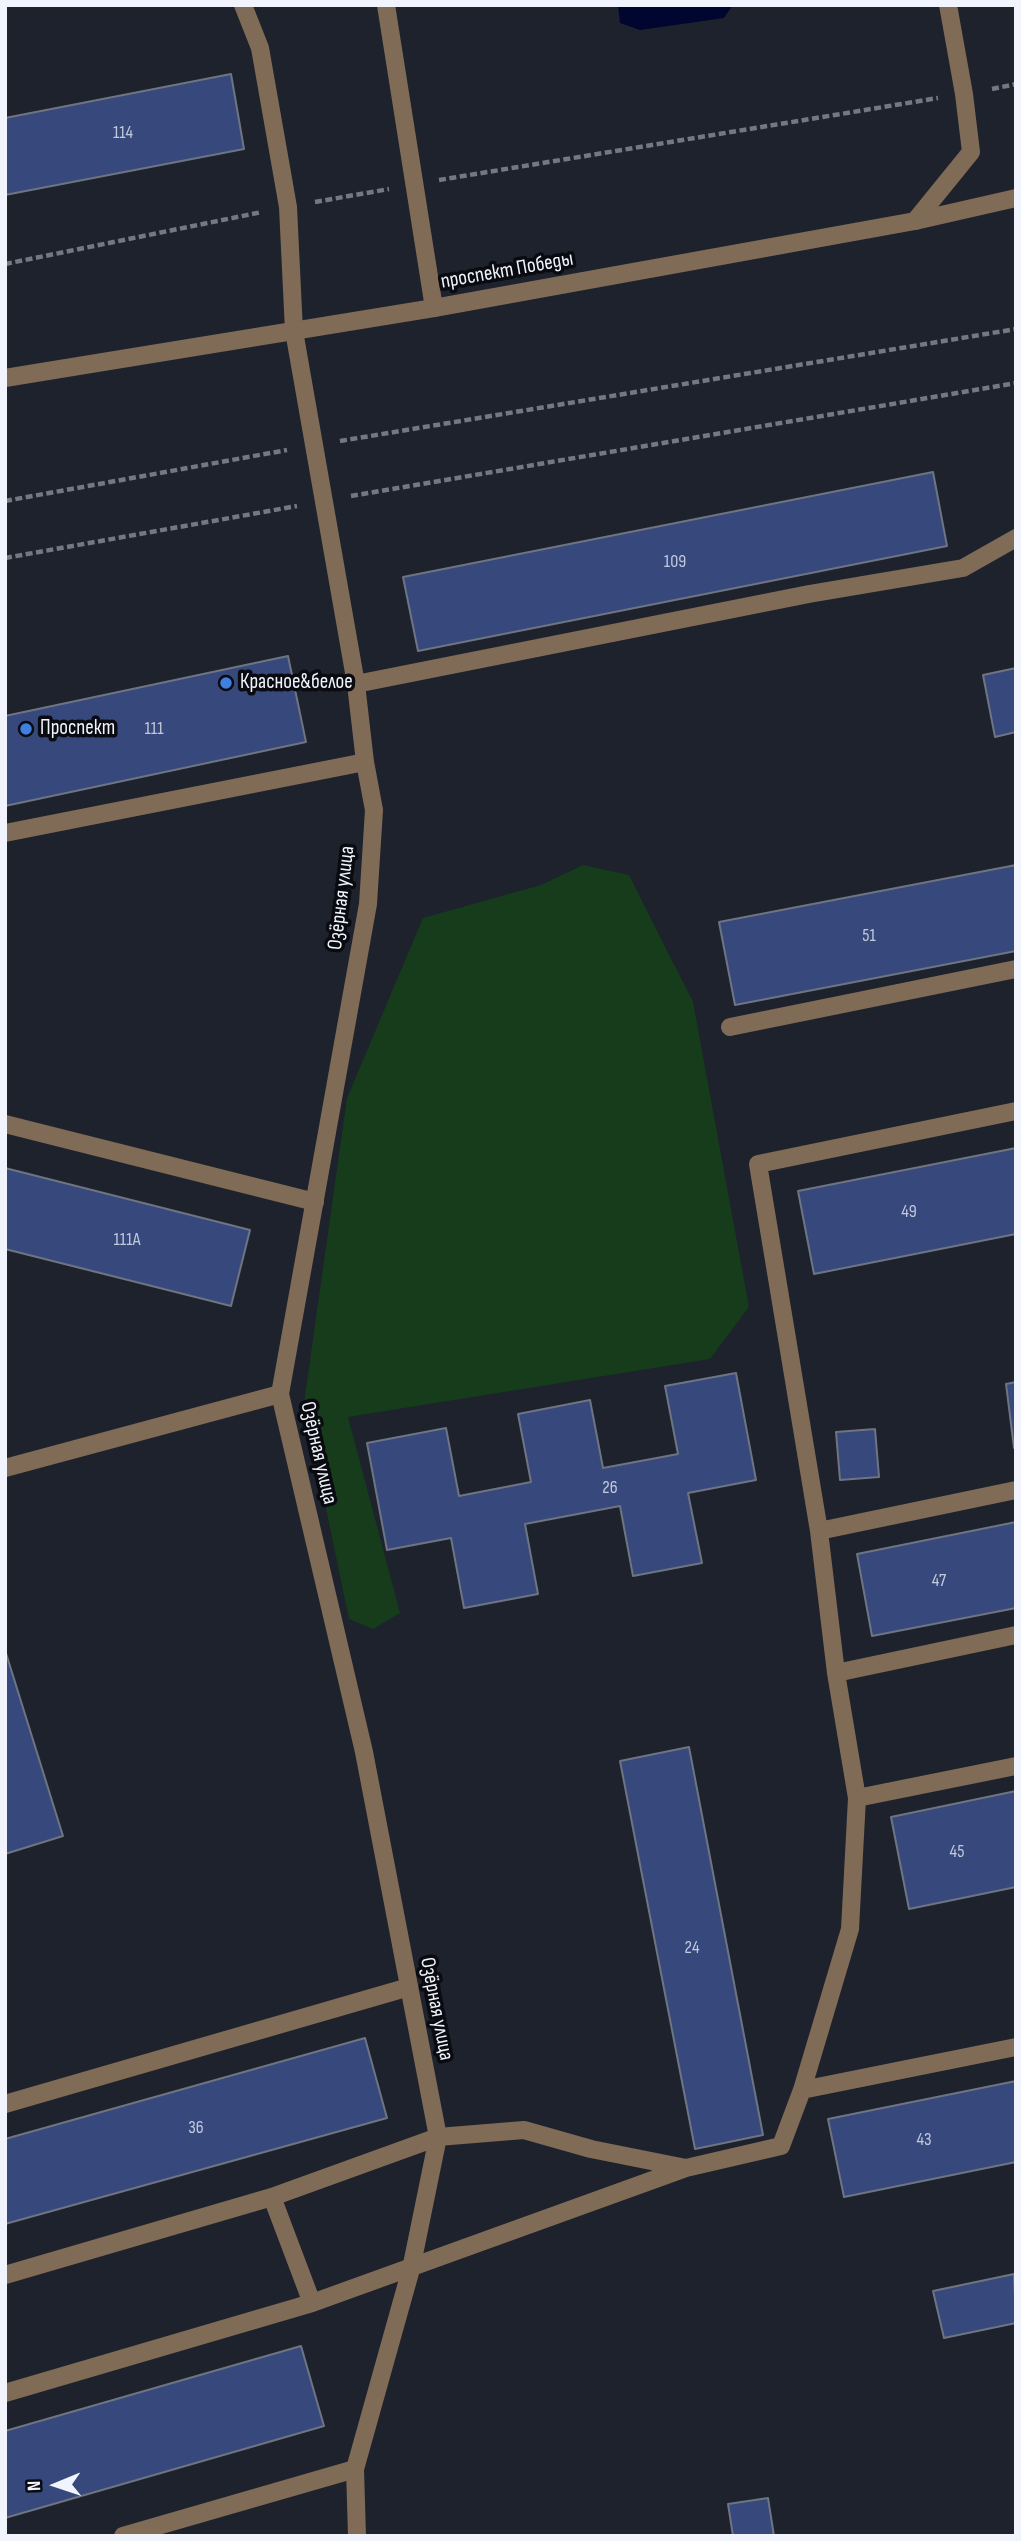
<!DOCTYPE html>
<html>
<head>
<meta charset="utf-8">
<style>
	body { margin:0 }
	#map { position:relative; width:1021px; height:2541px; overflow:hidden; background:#1d222c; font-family:"Sofia Sans Condensed",sans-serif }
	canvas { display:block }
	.frame { position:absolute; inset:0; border:7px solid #f1f4fc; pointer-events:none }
	.north { position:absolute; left:21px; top:2450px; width:70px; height:70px; -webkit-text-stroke:5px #090b10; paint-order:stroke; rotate:268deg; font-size:19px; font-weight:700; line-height:28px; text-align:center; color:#f1f4fc }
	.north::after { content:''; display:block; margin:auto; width:24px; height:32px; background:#f1f4fc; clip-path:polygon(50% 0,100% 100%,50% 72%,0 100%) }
</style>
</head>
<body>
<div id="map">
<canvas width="1021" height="2541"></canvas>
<div class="frame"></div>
<div class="north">N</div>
</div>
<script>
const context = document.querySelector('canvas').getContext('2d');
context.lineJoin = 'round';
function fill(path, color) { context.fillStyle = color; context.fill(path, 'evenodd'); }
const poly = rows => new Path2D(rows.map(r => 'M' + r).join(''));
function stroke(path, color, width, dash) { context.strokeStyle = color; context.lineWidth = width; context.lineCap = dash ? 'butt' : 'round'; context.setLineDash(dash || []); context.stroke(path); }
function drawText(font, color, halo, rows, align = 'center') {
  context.font = font + ' "Sofia Sans Condensed",sans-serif'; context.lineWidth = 7; context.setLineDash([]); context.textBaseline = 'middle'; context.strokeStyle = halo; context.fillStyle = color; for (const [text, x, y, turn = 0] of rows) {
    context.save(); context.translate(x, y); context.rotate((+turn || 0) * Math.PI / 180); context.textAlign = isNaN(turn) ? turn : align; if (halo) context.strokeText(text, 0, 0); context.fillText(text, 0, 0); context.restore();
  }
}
const green = poly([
	[583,865,629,875,693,1002,749,1307,710,1359,348,1417,400,1613,373,1629,349,1619,304,1403,347,1098,423,918,541,885]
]);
const water = poly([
	[618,5,733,5,724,18,640,30,620,23]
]);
const building = poly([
	[231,74,244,149,5,195,5,118,231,74],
	[933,472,947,546,418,651,403,577,933,472],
	[288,656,306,742,5,806,5,716,288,656],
	[1016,668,1016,732,995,737,983,675,1016,668],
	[1016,865,1016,951,735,1005,719,922,1016,865],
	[1016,1148,1016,1234,814,1274,798,1191,1016,1148],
	[5,1168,250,1230,231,1306,5,1249,5,1168],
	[736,1373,756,1480,688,1493,702,1563,633,1576,620,1506,525,1524,538,1594,464,1608,451,1538,387,1550,367,1443,446,1428,459,1496,531,1482,518,1414,590,1400,603,1468,678,1454,665,1386,736,1373],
	[1016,1382,1016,1448,1014,1448,1006,1384,1016,1382],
	[875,1429,879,1477,840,1480,836,1432,875,1429],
	[1016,1522,1016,1608,872,1636,857,1554,1016,1522],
	[5,1650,63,1836,5,1854,5,1650],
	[689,1747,763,2135,695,2149,620,1761,689,1747],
	[1016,1791,1016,1887,909,1909,891,1817,1016,1791],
	[365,2038,387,2118,5,2224,5,2139,365,2038],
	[1016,2081,1016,2162,844,2197,828,2119,1016,2081],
	[1014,2274,1016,2323,944,2338,933,2291,1014,2274],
	[301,2346,324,2426,5,2518,5,2431,301,2346],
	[768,2498,774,2536,733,2536,728,2504,768,2498]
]);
const path = poly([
	[992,89,1016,84],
	[439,180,938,98],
	[315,202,389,189],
	[5,264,262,212],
	[340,441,1016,329],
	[351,496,1016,383],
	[5,501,287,450],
	[5,558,297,506]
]);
const service = poly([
	[243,5,260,48,288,207,294,331],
	[386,5,434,308],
	[915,221,971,152,964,94,948,5],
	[356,684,809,594,963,568,1016,538],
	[5,833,365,762],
	[730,1027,1016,969],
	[5,1124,315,1202],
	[5,1468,280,1394],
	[819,1531,1016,1490],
	[836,1673,1016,1635],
	[857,1798,1016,1766],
	[802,2090,1016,2047],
	[5,2104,409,1987],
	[272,2197,312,2303],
	[5,2275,272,2197,438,2137,524,2130,591,2149,686,2168,781,2146,802,2090,850,1929,857,1798,836,1673,819,1531,758,1164,1016,1111],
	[5,2393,312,2303,686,2168],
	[123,2536,355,2469]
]);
const minor = poly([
	[294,331,356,684,365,762,374,810,368,904,280,1394,364,1752,438,2137,411,2269,355,2469,357,2536]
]);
const tertiary = poly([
	[5,378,434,308,915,221,1016,198]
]);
const markers = [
	[226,683,7,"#3f7fe0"],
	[26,729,7,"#3f7fe0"]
];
const numberNames = [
	["114",123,133],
	["109",675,562],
	["111",154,729],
	["51",869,936],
	["49",909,1212],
	["111А",127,1240],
	["26",610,1488],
	["47",939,1581],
	["45",957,1852],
	["24",692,1948],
	["36",196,2128],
	["43",924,2140]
];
const streetNames = [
	["проспект Победы",507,271,-10],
	["Озёрная улица",342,898,-83],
	["Озёрная улица",318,1453,77],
	["Озёрная улица",436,2009,79]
];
const poiNames = [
	["Красное&белое",240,683],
	["Проспект",40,729]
];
fill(green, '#163c1b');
fill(water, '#000630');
fill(building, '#37497c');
stroke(building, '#6e7481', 2);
stroke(path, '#747881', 4.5, [7, 3.5]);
stroke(service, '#806b57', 18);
stroke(minor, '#806b57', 18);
stroke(tertiary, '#806b57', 18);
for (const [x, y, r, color] of markers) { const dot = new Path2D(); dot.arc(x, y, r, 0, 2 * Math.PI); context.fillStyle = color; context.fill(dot); stroke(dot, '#090b10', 2.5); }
drawText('18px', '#c2c9dc', null, numberNames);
drawText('21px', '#f1f4fc', '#090b10', streetNames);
drawText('21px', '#f1f4fc', '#090b10', poiNames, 'left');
</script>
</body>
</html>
